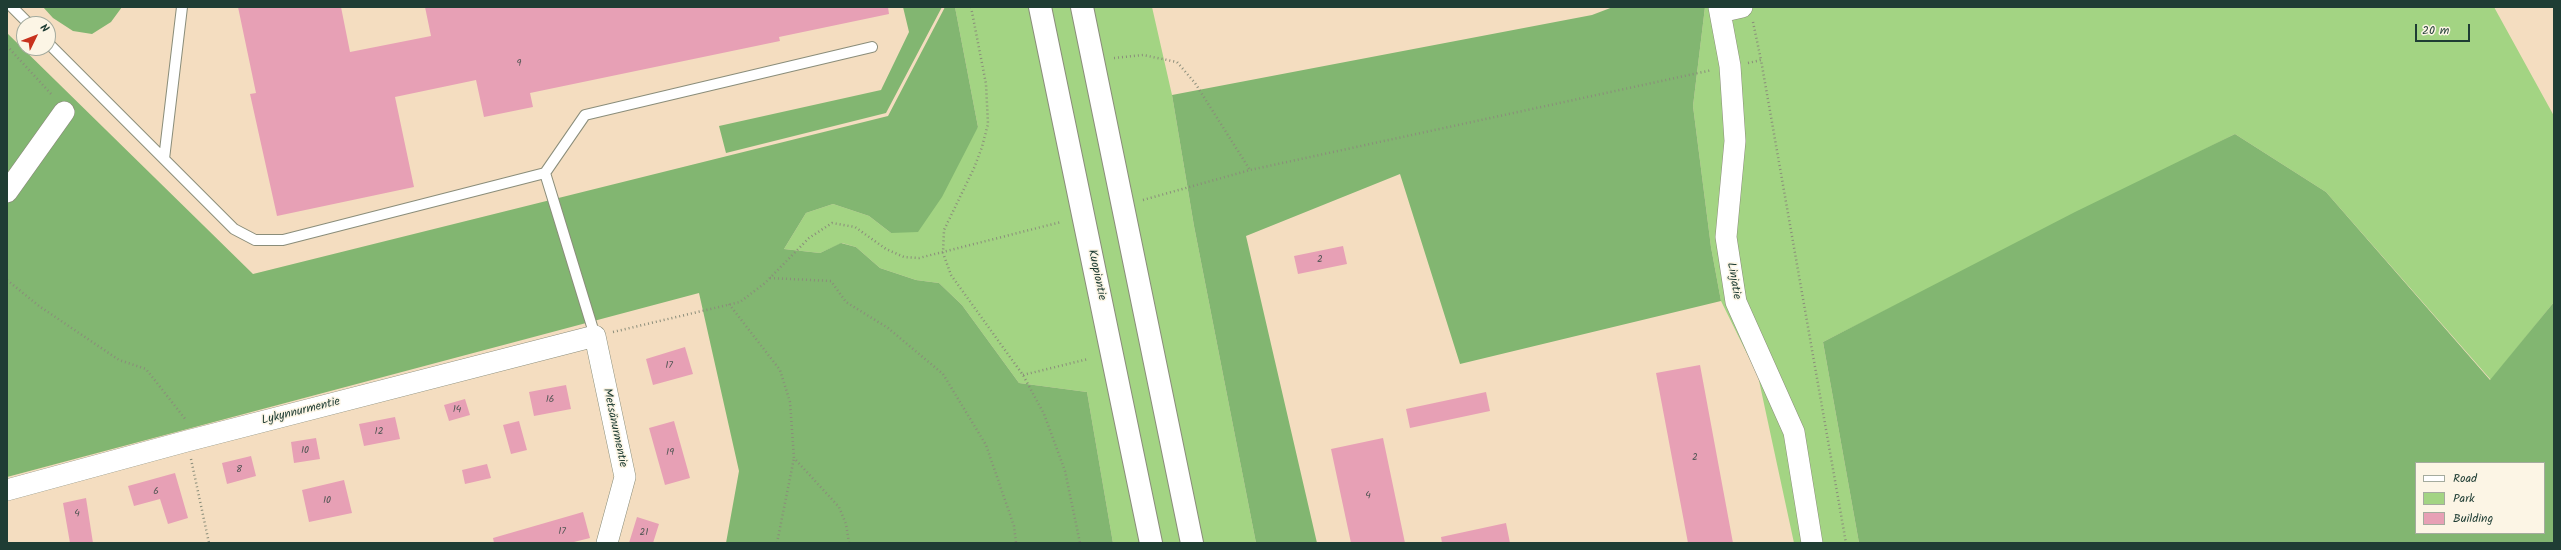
<!DOCTYPE html>
<html>
<head>
<meta charset="utf-8">
<style>
	body { margin:0 }
	#map { position:relative; width:2561px; height:550px; overflow:hidden; background:#f4ddc0; font-family:Kalam,sans-serif }
	canvas { display:block }
	.frame { position:absolute; inset:0; border:8px solid #1f3d34; pointer-events:none }
	.legend { position:absolute; left:2415px; top:462px; width:130px; height:72px; box-sizing:border-box; background:#fcf5e5; border:1px solid #a4ab9e; margin:0; padding:5px 7px; list-style:none; font-size:12px; color:#1f3d34 }
	.legend li { display:flex; align-items:center; gap:8px; height:20px }
	.legend b { width:20px; border:1px solid #a4ab9e }
	.north { position:absolute; left:16px; top:16px; width:40px; height:40px; box-sizing:border-box; background:#fcf5e5; border:1px solid #a4ab9e; border-radius:50%; rotate:47deg; font-size:11px; font-weight:700; line-height:16px; text-align:center; color:#1f3d34 }
	.north::after { content:''; display:block; margin:auto; width:14px; height:18px; background:#c8321e; clip-path:polygon(50% 0,100% 100%,50% 72%,0 100%) }
	.scale { position:absolute; left:2415px; top:24px; width:55px; height:18px; box-sizing:border-box; border:2px solid #1f3d34; border-top:0; padding-left:5px; font-size:12px; line-height:14px; white-space:nowrap; color:#1f3d34; -webkit-text-stroke:3px #fcf5e5; paint-order:stroke }
</style>
</head>
<body>
<div id="map">
<canvas width="2561" height="550"></canvas>
<div class="frame"></div>
<ul class="legend">
<li><b style="height:5px;background:#fff"></b>Road</li>
<li><b style="height:11px;background:#a3d483"></b>Park</li>
<li><b style="height:11px;background:#e7a0b5"></b>Building</li>
</ul>
<div class="north">N</div>
<div class="scale">20 m</div>
</div>
<script>
const context = document.querySelector('canvas').getContext('2d');
context.lineJoin = 'round';
function fill(path, color) { context.fillStyle = color; context.fill(path, 'evenodd'); }
const poly = rows => new Path2D(rows.map(r => 'M' + r).join(''));
function stroke(path, color, width, dash) { context.strokeStyle = color; context.lineWidth = width; context.lineCap = dash ? 'butt' : 'round'; context.setLineDash(dash || []); context.stroke(path); }
function drawText(font, color, halo, rows, align = 'center') {
  context.font = font + ' Kalam,sans-serif'; context.lineWidth = 3; context.setLineDash([]); context.textBaseline = 'middle'; context.strokeStyle = halo; context.fillStyle = color; for (const [text, x, y, turn = 0] of rows) {
    context.save(); context.translate(x, y); context.rotate((+turn || 0) * Math.PI / 180); context.textAlign = isNaN(turn) ? turn : align; if (halo) context.strokeText(text, 0, 0); context.fillText(text, 0, 0); context.restore();
  }
}
const green = poly([
	[955,7,1152,7,1172,95,1194,226,1256,543,1113,543,1087,392,1019,383,962,305,939,283,916,280,880,268,856,247,842,243,820,253,784,249,806,213,833,204,869,216,891,233,978,127],
	[1705,7,2494,7,2554,116,2554,302,2491,380,2326,192,2235,134,1823,342,1859,543,1794,543,1758,376,1721,301,1711,247,1693,106]
]);
const forest = poly([
	[43,7,122,7,111,22,92,34,73,31,53,18],
	[903,7,942,7,886,113,726,153,719,126,881,90,909,32],
	[945,7,955,7,978,127,942,197,918,232,891,233,869,216,833,204,806,213,784,249,820,253,841,243,856,247,880,268,916,280,939,283,962,305,1019,383,1087,392,1113,543,726,543,739,471,699,293,7,477,7,33,253,274,888,116],
	[1613,7,1705,7,1693,106,1711,247,1721,301,1460,364,1400,174,1246,236,1317,543,1256,543,1194,226,1172,95,1592,15],
	[2235,134,2326,192,2490,380,2554,302,2554,543,1859,543,1823,342,2075,212],
	[2416,463,2544,463,2544,533,2416,533]
]);
const building = poly([
	[238,7,341,7,350,52,431,36,425,7,888,7,889,14,779,37,780,41,530,93,533,107,484,117,476,80,395,97,414,187,277,216,250,94,256,93],
	[1343,246,1347,264,1298,274,1294,256],
	[685,347,693,374,653,385,646,359],
	[1700,365,1733,543,1688,543,1656,373],
	[566,385,571,409,534,416,529,392],
	[1486,392,1490,411,1410,428,1406,409],
	[465,399,470,415,449,421,444,405],
	[395,417,400,439,364,446,359,424],
	[519,421,527,450,511,454,503,425],
	[674,421,690,478,665,485,649,428],
	[316,438,320,459,294,463,291,442],
	[1383,438,1405,543,1351,543,1331,449],
	[251,456,256,476,227,484,222,463],
	[487,464,491,478,465,484,462,470],
	[175,473,188,518,168,524,160,499,134,506,128,486],
	[344,480,352,513,309,522,302,490],
	[86,498,93,543,70,543,63,503],
	[583,512,590,538,570,543,494,543,493,538],
	[637,517,659,524,653,543,629,543],
	[1506,523,1510,543,1442,543,1441,537]
]);
const path = poly([
	[971,7,986,84,988,124,982,147,974,168,944,230,943,253,951,275,1023,375,1044,414,1065,471,1080,543],
	[1753,22,1761,60],
	[7,46,53,96],
	[1114,58,1143,55,1177,62,1195,83,1250,170],
	[1748,63,1761,60,1846,543],
	[1143,200,1250,170,1712,70],
	[770,278,831,281,846,302,888,328,943,374,986,445,1014,526,1016,543],
	[7,280,39,306,119,360,146,369,186,420],
	[729,304,780,370,790,402,794,458,839,507,846,524,849,543],
	[613,332,740,302,765,283,809,238,832,223,855,227,886,249,904,257,919,258,1061,222],
	[1023,375,1088,359],
	[191,459,209,543],
	[777,543,794,458]
]);
const lane = poly([
	[12,7,29,24],
	[48,43,234,229,255,240,283,240,545,173,585,115,872,47],
	[164,159,182,7],
	[545,173,595,336]
]);
const street = poly([
	[1719,7,1730,66,1735,141,1726,237,1736,302,1794,432,1812,543],
	[1720,12,1742,7],
	[7,192,64,112],
	[7,490,187,441,595,336,625,477,607,543]
]);
const highway = poly([
	[1040,7,1151,543],
	[1082,7,1192,543]
]);
const numberNames = [
	["9",519,64],
	["2",1320,260],
	["17",669,366],
	["16",550,400],
	["14",457,410],
	["12",379,432],
	["10",305,451],
	["19",670,453],
	["2",1695,458],
	["8",239,470],
	["6",156,492],
	["4",1368,496],
	["10",327,501],
	["4",77,514],
	["17",562,532],
	["21",644,533]
];
const streetNames = [
	["Kuopiontie",1096,275,78],
	["Linjatie",1733,281,80],
	["Lykynnurmentie",301,412,-14],
	["Metsänurmentie",614,428,78]
];
fill(green, '#a3d483');
fill(forest, '#82b671');
fill(building, '#e7a0b5');
stroke(lane, '#8a8d7a', 12);
stroke(street, '#8a8d7a', 22);
stroke(highway, '#8a8d7a', 24);
stroke(path, '#8a8d7a', 2.5, [1, 3]);
stroke(lane, '#fff', 10);
stroke(street, '#fff', 21);
stroke(highway, '#fff', 22);
drawText('10px', '#515654', null, numberNames);
drawText('12px', '#1f3d34', '#fcf5e5', streetNames);
</script>
</body>
</html>
